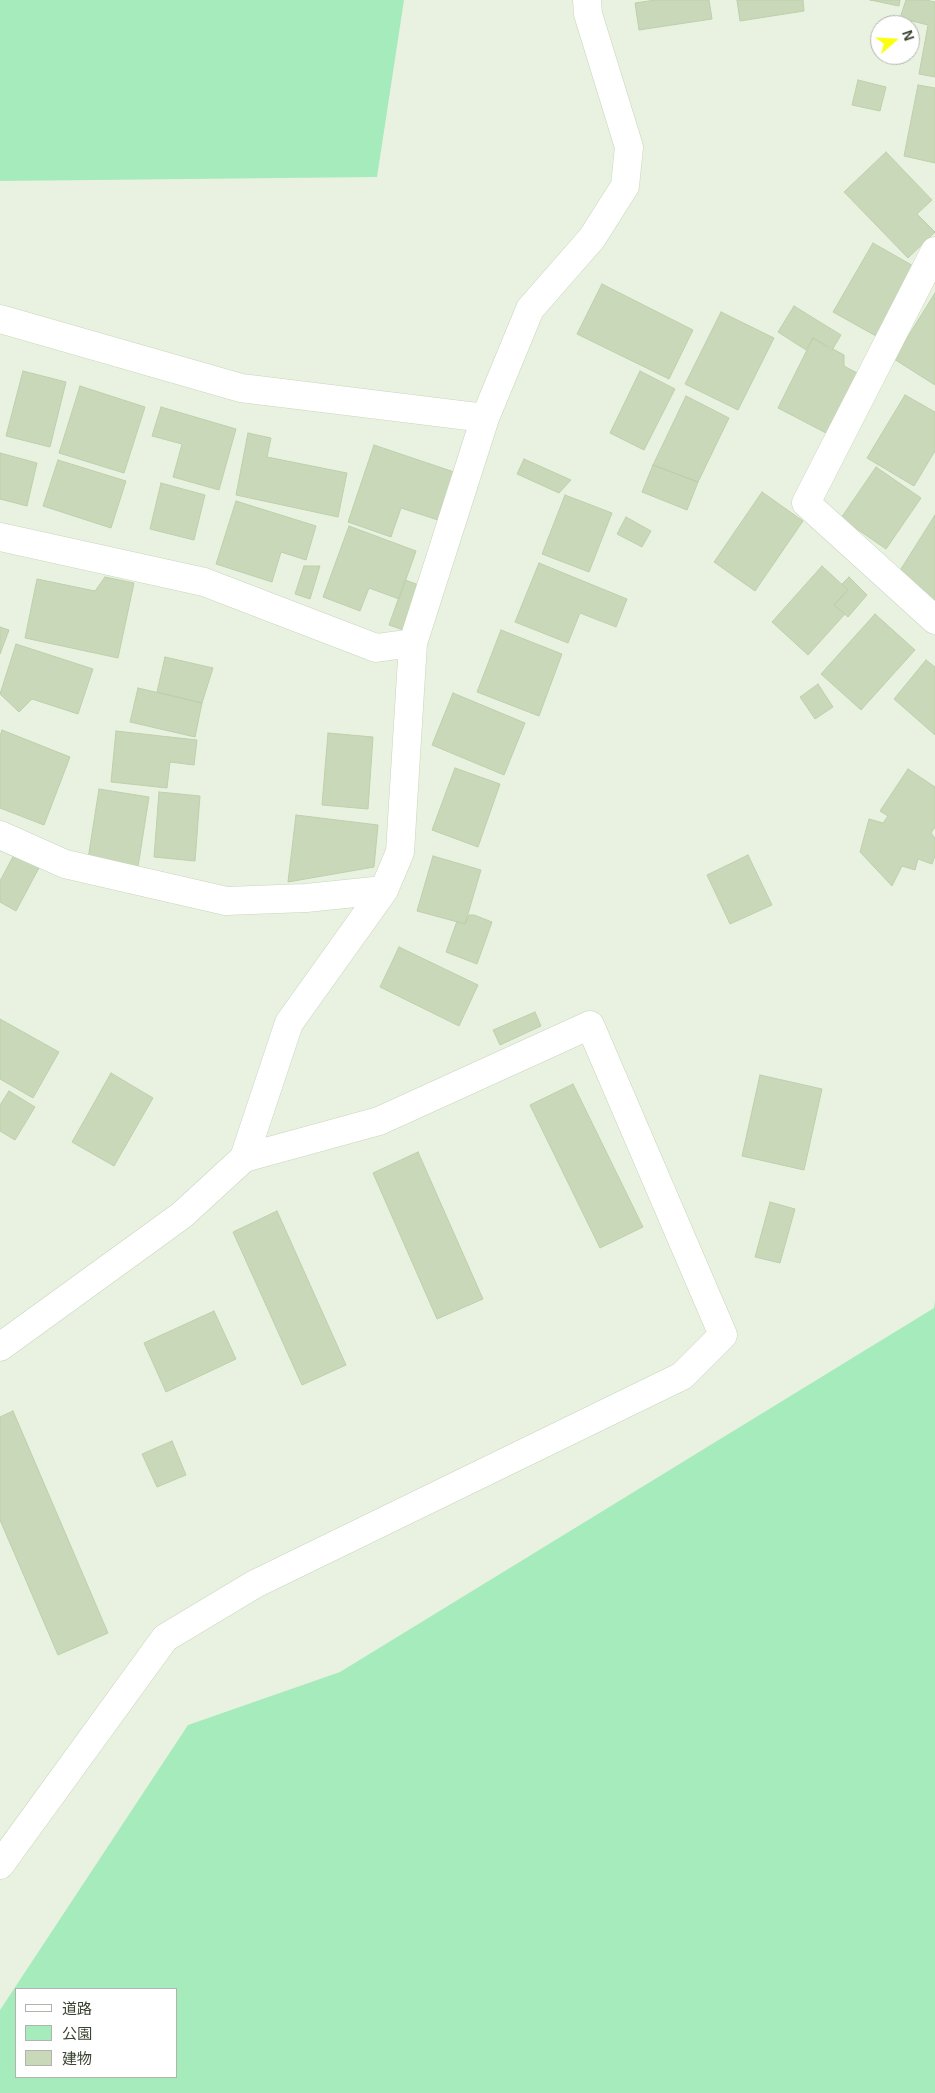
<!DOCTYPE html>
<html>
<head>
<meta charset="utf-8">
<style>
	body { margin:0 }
	#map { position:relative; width:935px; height:2093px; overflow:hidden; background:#e9f2e1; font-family:Arial,"Noto Sans JP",sans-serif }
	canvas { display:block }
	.legend { position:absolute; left:15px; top:1988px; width:162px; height:90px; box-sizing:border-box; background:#fff; border:1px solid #b1b4ad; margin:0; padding:6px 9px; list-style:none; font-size:15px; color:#3b4432 }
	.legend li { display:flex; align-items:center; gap:10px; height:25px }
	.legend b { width:25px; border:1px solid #b1b4ad }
	.north { position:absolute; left:870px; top:15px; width:50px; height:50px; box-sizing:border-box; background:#fff; border:1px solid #b1b4ad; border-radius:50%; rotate:71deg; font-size:14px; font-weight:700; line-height:20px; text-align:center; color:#3b4432 }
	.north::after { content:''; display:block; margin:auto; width:18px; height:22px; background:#f9ff0c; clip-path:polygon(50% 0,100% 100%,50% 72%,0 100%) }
</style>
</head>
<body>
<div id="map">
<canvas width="935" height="2093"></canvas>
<ul class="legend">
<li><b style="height:6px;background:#fff"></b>道路</li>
<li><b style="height:14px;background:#a6ebbc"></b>公園</li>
<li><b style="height:14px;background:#c9d8b9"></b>建物</li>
</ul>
<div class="north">N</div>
</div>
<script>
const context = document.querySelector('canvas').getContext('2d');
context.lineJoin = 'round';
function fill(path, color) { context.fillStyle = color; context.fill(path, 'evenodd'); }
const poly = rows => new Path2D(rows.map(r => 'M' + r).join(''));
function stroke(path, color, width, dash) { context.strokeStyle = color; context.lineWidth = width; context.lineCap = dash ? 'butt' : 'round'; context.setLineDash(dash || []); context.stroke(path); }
const green = poly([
	[0,0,404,0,377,177,0,181],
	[935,1301,935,2093,0,2093,0,2010,188,1725,340,1672,934,1308],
	[16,1989,176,1989,176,2077,16,2077]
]);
const building = poly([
	[655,0,709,0,712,19,639,30,635,3,655,0],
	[737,0,803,0,804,11,740,21,737,0],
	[870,0,900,0,899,6,870,0],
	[906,0,926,0,935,2,935,77,919,74,928,25,900,18,906,0],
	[858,80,886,87,880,111,852,105,858,80],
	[918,85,935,88,935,163,904,156,918,85],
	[886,152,932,200,917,214,935,232,908,258,844,192,886,152],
	[873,243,915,267,876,336,833,312,873,243],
	[602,284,693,330,669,379,577,334,602,284],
	[935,293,935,385,894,359,935,293],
	[794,306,841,335,832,350,813,338,806,350,778,332,794,306],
	[721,312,774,338,738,410,685,384,721,312],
	[813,338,844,355,844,366,859,374,828,434,778,408,813,338],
	[23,371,66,382,50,447,6,436,23,371],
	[640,371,675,389,644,450,610,433,640,371],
	[80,386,145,407,124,473,59,453,80,386],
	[905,395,935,412,935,451,914,486,867,458,905,395],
	[686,396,729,418,698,482,653,465,686,396],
	[161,407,236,429,219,490,173,477,182,444,152,436,161,407],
	[248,433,271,438,267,457,347,473,338,517,236,495,248,433],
	[374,445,460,474,444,522,401,508,391,537,348,522,374,445],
	[0,453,37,463,27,506,0,499,0,453],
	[524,459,571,480,559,493,517,474,524,459],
	[58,460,126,481,111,528,43,506,58,460],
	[653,465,698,482,687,510,642,492,653,465],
	[876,467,921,498,886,549,841,518,876,467],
	[161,483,205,495,194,540,150,529,161,483],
	[762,492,803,521,755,591,714,562,762,492],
	[565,495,612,513,589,572,542,554,565,495],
	[236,501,316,526,306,560,281,552,272,582,216,564,236,501],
	[935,515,935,606,894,580,935,515],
	[626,517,651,531,642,547,617,534,626,517],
	[349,526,416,551,399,599,369,588,360,611,323,597,349,526],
	[539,563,627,599,616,627,580,613,568,643,515,622,539,563],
	[304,566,320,566,310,599,295,594,304,566],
	[822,566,848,590,834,605,845,614,808,655,772,622,822,566],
	[105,577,134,583,118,658,25,638,37,579,95,591,105,577],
	[849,577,867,595,848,617,834,605,848,590,842,584,849,577],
	[405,580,430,589,415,634,389,625,405,580],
	[875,614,915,650,861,710,821,674,875,614],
	[0,627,9,630,0,654,0,627],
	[501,630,562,654,539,716,477,692,501,630],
	[16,644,93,669,78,714,32,699,19,712,0,694,16,644],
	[165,657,213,668,202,703,157,692,165,657],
	[926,660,935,667,935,735,894,699,926,660],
	[818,684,833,707,815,719,800,697,818,684],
	[138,688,202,703,195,737,130,722,138,688],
	[453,693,525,723,504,775,432,745,453,693],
	[2,730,70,757,44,825,0,808,0,736,2,730],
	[116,731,197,740,194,765,170,762,167,788,111,782,116,731],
	[328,733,373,737,368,809,322,805,328,733],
	[455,768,500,784,478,847,432,830,455,768],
	[908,769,935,787,935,827,931,833,935,838,935,856,932,864,918,859,915,870,902,866,892,886,860,852,869,819,883,823,888,816,880,811,908,769],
	[99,789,149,797,138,867,88,859,99,789],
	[159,792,200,796,195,861,154,857,159,792],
	[296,815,378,825,374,867,288,882,296,815],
	[15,853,40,866,16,911,0,902,0,881,15,853],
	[748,855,772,905,730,924,707,875,748,855],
	[433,856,481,870,465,924,417,911,433,856],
	[469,915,474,915,492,922,477,964,446,952,457,921,465,924,469,915],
	[399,947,478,985,459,1026,380,987,399,947],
	[535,1012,541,1026,500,1045,493,1030,535,1012],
	[0,1019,59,1052,33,1098,0,1079,0,1019],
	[111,1073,153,1098,114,1166,72,1142,111,1073],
	[760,1075,822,1089,804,1170,742,1156,760,1075],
	[573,1084,643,1227,600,1248,530,1105,573,1084],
	[9,1091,35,1107,15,1140,0,1131,0,1105,9,1091],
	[418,1152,483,1299,437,1319,373,1173,418,1152],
	[770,1202,795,1209,780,1263,755,1257,770,1202],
	[277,1211,346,1365,302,1385,233,1232,277,1211],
	[214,1311,236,1359,166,1392,144,1343,214,1311],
	[13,1411,108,1633,58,1655,0,1520,0,1417,13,1411],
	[172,1441,186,1475,157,1487,142,1454,172,1441]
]);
const minor = poly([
	[935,251,806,503,935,620],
	[0,319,241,388,485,418],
	[0,537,204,582,376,648,413,643],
	[0,835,65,864,226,901,306,898,384,890],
	[244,1158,289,1023,384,890,400,852,413,643,485,418,530,309,592,238,625,186,629,147,588,14,587,0],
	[0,1347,182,1215,244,1158,379,1121,590,1025,723,1335,682,1376,255,1584,165,1638,0,1865]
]);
fill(green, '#a6ebbc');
fill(building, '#c9d8b9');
stroke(building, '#bdd0a9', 1);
stroke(minor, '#c7d6ba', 29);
stroke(minor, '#fff', 28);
</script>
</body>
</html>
